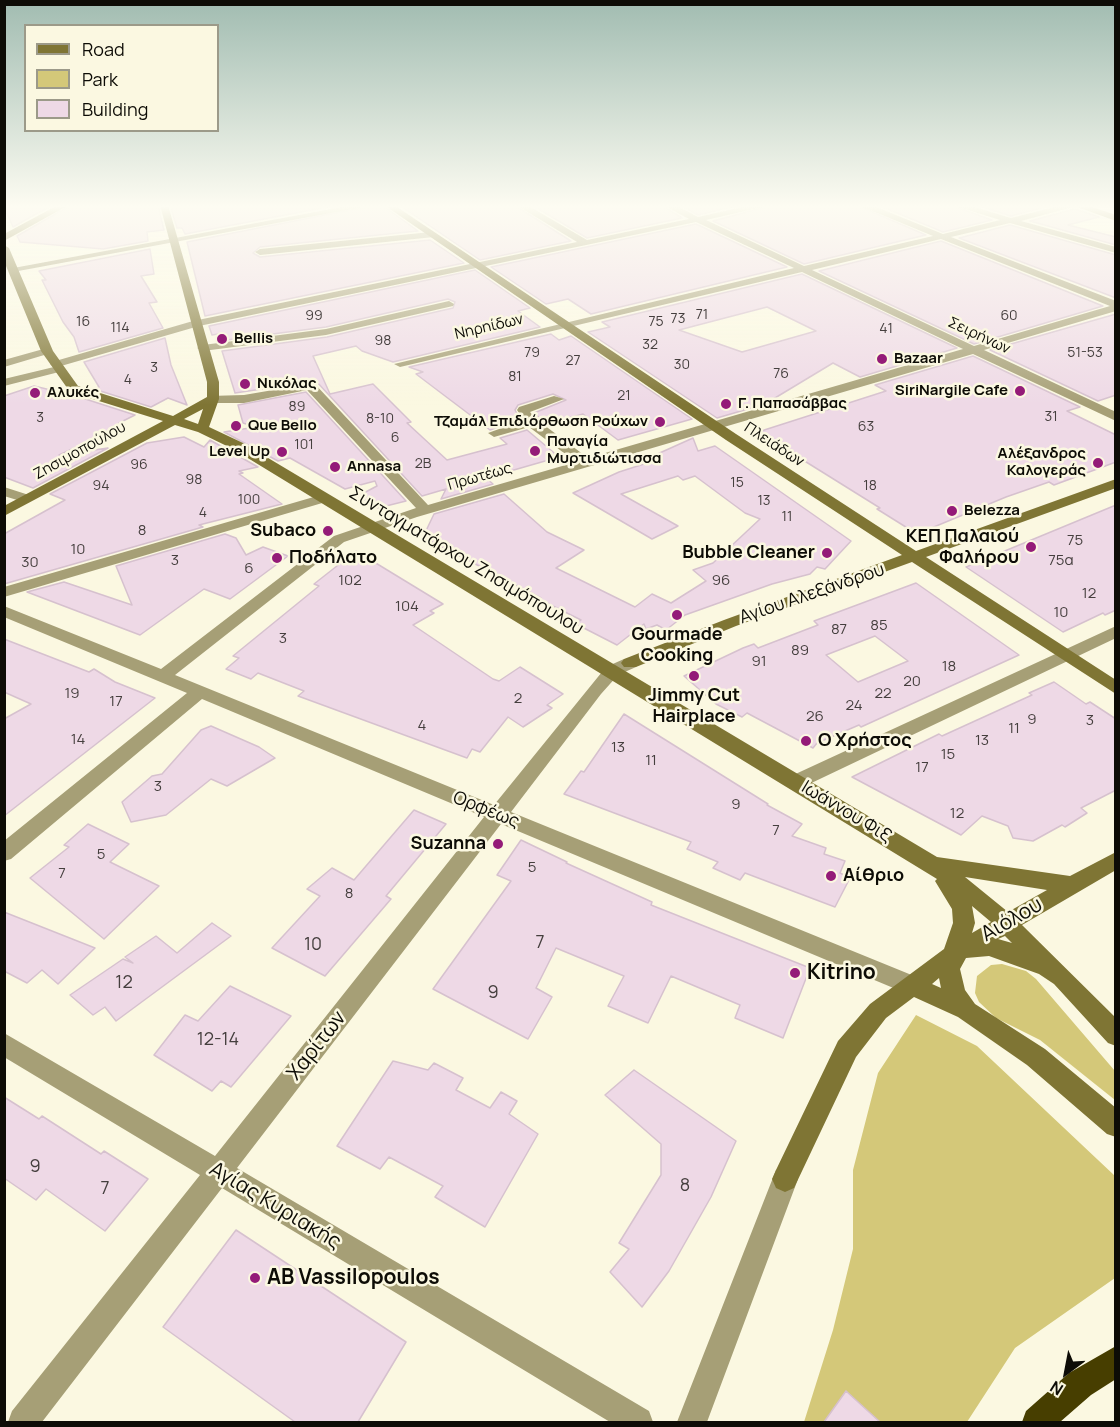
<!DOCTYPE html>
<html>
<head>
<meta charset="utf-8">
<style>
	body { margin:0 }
	#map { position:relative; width:1120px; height:1427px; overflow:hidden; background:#fbf8e1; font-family:Manrope,sans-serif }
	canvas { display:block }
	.frame { position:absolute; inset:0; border:6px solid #0d0c06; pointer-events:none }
	.legend { position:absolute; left:24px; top:24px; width:195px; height:108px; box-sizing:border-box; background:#fbf8e1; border:2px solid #9c9a89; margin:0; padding:8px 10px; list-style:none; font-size:18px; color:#0d0c06 }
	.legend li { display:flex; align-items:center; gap:12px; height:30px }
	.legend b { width:30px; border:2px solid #9c9a89 }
	.north { position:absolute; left:1036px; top:1343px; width:60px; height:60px; -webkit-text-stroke:4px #fbf8e1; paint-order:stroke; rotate:212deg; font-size:16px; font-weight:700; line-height:24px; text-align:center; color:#0d0c06 }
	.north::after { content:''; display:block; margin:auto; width:21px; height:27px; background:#0d0c06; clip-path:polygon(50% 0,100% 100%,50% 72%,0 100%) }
</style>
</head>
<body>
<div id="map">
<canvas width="1120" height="1427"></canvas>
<div class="frame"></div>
<ul class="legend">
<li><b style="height:8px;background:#7f7534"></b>Road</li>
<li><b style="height:16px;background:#d4c879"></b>Park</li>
<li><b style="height:16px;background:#eed9e6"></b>Building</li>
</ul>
<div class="north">N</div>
</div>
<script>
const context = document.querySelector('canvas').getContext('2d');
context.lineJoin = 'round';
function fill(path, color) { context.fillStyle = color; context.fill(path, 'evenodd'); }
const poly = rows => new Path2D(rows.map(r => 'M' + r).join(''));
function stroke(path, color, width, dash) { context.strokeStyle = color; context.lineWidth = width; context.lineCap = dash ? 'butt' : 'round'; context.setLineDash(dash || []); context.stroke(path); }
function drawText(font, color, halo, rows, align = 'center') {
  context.font = font + ' Manrope,sans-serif'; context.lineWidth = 5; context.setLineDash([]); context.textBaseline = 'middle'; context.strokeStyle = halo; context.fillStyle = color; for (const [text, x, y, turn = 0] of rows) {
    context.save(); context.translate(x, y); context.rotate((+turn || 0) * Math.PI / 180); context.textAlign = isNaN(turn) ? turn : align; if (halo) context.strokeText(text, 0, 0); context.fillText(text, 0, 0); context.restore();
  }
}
const green = poly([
	[1002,964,1026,971,1036,979,1115,1071,1115,1100,1040,1040,996,1018,979,1002,975,993,977,976,991,965],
	[916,1015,977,1046,1115,1176,1115,1278,1015,1348,967,1422,804,1422,833,1330,853,1249,853,1170,878,1073]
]);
const building = poly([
	[17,205,52,205,13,227,4,207,17,205],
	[71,205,158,206,164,230,147,232,148,241,103,249,20,242,17,236,71,205],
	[170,205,338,205,185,234,182,228,177,228,170,205],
	[376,205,382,205,418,231,260,247,253,253,260,257,430,240,464,263,205,316,187,242,376,205],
	[399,205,514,205,571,241,480,260,399,205],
	[532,205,661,205,682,218,587,238,532,205],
	[681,205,739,205,698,215,681,205],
	[773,205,856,205,926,235,804,264,713,221,773,205],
	[878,205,950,205,992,220,943,232,878,205],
	[977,205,1052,205,1011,216,977,205],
	[1075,209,1099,217,1068,225,1116,237,1116,245,1030,221,1075,209],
	[696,224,787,267,591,314,568,299,546,304,491,267,696,224],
	[1010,225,1116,255,1116,298,959,238,1010,225],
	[941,241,1103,306,974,344,819,271,941,241],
	[150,249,154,274,141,276,157,302,149,303,163,328,79,352,74,337,63,322,42,280,46,280,39,271,150,249],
	[475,270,530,308,518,311,540,327,393,362,362,351,356,346,313,356,330,394,373,384,411,422,407,423,447,460,507,444,500,438,527,430,559,457,486,478,493,484,441,499,446,489,422,496,316,381,235,393,222,351,327,337,453,308,455,302,448,299,326,327,219,341,218,334,212,335,209,326,475,270],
	[802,274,957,348,860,377,833,363,765,404,717,418,588,332,610,327,602,322,802,274],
	[767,307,816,331,742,352,679,330,767,307],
	[1116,314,1116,395,1098,401,990,350,1116,314],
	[551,334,559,340,571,336,692,419,618,440,583,414,547,424,534,413,566,400,553,394,518,405,515,410,520,419,490,430,416,374,423,372,409,367,551,334],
	[165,338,171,365,187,405,168,398,151,407,94,389,99,387,84,362,165,338],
	[973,356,1080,407,1067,411,1116,435,1116,462,1054,485,1049,482,1006,497,917,534,877,509,880,508,758,432,886,391,875,385,973,356],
	[34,386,76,396,135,415,119,423,125,425,59,455,108,448,33,488,4,477,4,396,34,386],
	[306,392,406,501,378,508,358,496,377,486,375,481,345,489,290,458,278,461,224,432,256,427,243,423,238,405,306,392],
	[184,437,204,447,210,440,258,467,239,471,243,473,239,474,282,504,199,525,203,527,4,584,4,534,65,500,50,494,147,443,184,437],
	[693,438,698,451,715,446,851,541,825,569,817,567,810,574,772,584,685,615,666,630,657,625,646,629,644,624,617,645,576,624,581,620,539,599,541,598,423,537,434,514,504,494,547,532,584,550,556,568,635,607,652,594,671,603,706,581,693,570,713,563,760,519,745,513,695,476,683,480,678,476,621,494,678,526,652,539,573,493,619,472,647,463,644,460,693,438],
	[1116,505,1116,610,1105,615,1103,613,1063,632,966,567,1116,505],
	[225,534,236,538,246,555,263,547,288,556,230,599,204,589,140,635,27,592,64,582,132,605,116,566,225,534],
	[356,551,443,604,430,611,434,613,413,625,493,679,499,681,520,667,563,694,547,705,552,708,523,727,508,717,480,752,472,749,467,758,298,696,304,691,258,673,251,679,226,669,239,658,233,656,319,586,314,584,356,551],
	[916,583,1019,655,861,727,859,725,817,743,813,748,747,713,742,717,716,704,684,676,743,648,754,644,758,648,818,625,814,621,916,583],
	[875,636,908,661,858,682,826,655,875,636],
	[4,639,89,672,94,669,115,682,155,698,4,816,4,719,31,704,4,692,4,639],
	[1054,682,1086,704,1090,702,1116,719,1116,790,1081,808,1087,813,1065,827,1062,825,1033,841,1013,838,1008,826,982,816,961,835,852,777,939,734,942,736,1032,695,1029,693,1054,682],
	[624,714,768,804,767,805,802,824,792,836,826,848,824,854,845,861,840,873,850,878,835,907,745,873,740,880,713,868,718,862,687,849,691,842,564,794,581,771,584,772,624,714],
	[211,726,259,747,275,758,227,786,211,779,166,815,131,822,122,802,152,776,162,774,201,730,211,726],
	[414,810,446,824,386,896,391,899,325,976,272,948,320,896,307,889,332,868,354,880,414,810],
	[88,824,129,844,110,862,159,886,104,939,30,878,69,847,64,845,88,824],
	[521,840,567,862,566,863,652,902,651,905,810,968,783,1038,735,1018,740,1005,671,976,648,1023,608,1006,624,976,556,948,536,988,552,997,528,1039,433,989,511,881,497,875,521,840],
	[4,912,95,948,58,984,42,970,27,983,4,971,4,912],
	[212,923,231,936,116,1021,105,1007,93,1015,70,995,123,959,133,963,125,957,156,936,177,953,212,923],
	[230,986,291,1016,231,1087,221,1081,212,1091,154,1055,185,1015,198,1021,230,986],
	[393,1061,428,1070,434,1063,463,1078,456,1090,490,1108,501,1092,517,1101,509,1114,538,1134,485,1227,435,1197,443,1186,389,1157,380,1169,337,1146,393,1061],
	[634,1070,736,1141,711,1197,669,1271,642,1307,610,1272,629,1249,619,1243,661,1175,661,1144,605,1095,634,1070],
	[4,1097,39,1119,42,1116,101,1154,104,1151,148,1179,105,1231,46,1189,36,1200,4,1178,4,1097],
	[236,1230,406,1342,358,1422,295,1422,163,1327,236,1230],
	[846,1391,880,1422,824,1422,846,1391]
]);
const street = poly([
	[353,205,374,205,13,272,8,269,353,205],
	[516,205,527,205,587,240,689,219,663,205,675,205,698,217,752,205,771,205,706,220,804,266,933,236,858,205,871,205,943,234,1000,220,952,205,967,205,1011,218,1063,205,1080,205,1021,221,1116,247,1116,253,1010,223,951,237,1116,301,1116,311,984,350,1116,412,1116,421,973,354,417,517,344,542,175,675,494,805,606,667,624,659,636,659,639,663,636,667,618,675,601,694,511,812,919,978,923,985,919,992,911,995,903,992,501,824,237,1168,649,1411,653,1422,610,1422,222,1188,42,1422,8,1422,12,1411,200,1175,4,1057,4,1033,215,1156,484,817,202,699,11,859,4,861,4,841,187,693,4,617,4,606,161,669,334,536,416,508,307,390,244,403,213,403,209,402,209,396,244,395,314,383,428,505,576,462,529,427,494,437,488,433,524,420,517,410,519,407,554,396,564,399,530,412,536,419,588,458,963,349,802,272,400,367,394,364,794,268,696,222,199,326,61,366,65,369,63,371,4,386,4,379,54,367,50,364,52,362,193,321,577,242,516,205],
	[941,239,1110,306,974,346,812,270,941,239],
	[431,232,436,235,434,237,260,255,255,252,260,249,431,232],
	[449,301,454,304,453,306,326,335,203,351,197,348,203,345,326,329,449,301],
	[47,348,51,349,51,353,4,367,4,360,47,348],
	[4,487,32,496,34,499,27,503,4,496,4,487],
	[324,494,331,498,329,501,4,597,4,587,324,494],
	[1116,626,1116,638,803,787,789,787,786,782,789,777,1116,626],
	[785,1166,794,1170,798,1179,707,1422,677,1422,776,1170,785,1166]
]);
const secondary = poly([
	[58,205,69,205,4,241,4,234,58,205],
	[160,205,168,205,219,382,219,399,209,427,243,443,937,857,1070,876,1116,852,1116,870,1022,925,1116,1018,1116,1046,1108,1043,1054,984,1039,974,989,956,966,958,960,969,965,990,975,1004,1045,1049,1116,1108,1116,1137,1107,1134,1027,1065,958,1017,914,997,886,1018,856,1057,794,1188,785,1192,776,1188,772,1179,776,1170,838,1041,870,1004,944,949,953,923,952,909,935,881,937,879,233,449,198,432,175,425,4,516,4,506,163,421,70,392,41,351,4,261,4,245,9,248,53,351,78,386,173,416,207,397,207,382,160,205],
	[203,409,198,424,184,419,203,409],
	[965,877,1047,890,1008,912,965,877],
	[972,906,991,922,972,933,975,923,972,906],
	[1005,936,1012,943,998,939,1005,936],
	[939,978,941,988,932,984,939,978],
	[384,205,394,205,736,434,916,551,1116,479,1116,488,926,557,1116,680,1116,694,912,562,736,626,636,667,624,667,621,663,624,659,724,620,902,555,726,440,384,205],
	[1072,205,1086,205,1116,215,1116,221,1072,205]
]);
const highway = poly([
	[1116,1346,1116,1379,1091,1395,1060,1422,1022,1422,1026,1411,1069,1373,1116,1346]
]);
const markers = [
	[222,339,6,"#941b78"],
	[882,359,6,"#941b78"],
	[245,384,6,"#941b78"],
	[1020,391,6,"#941b78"],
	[35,393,6,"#941b78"],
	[726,404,6,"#941b78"],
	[660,422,6,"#941b78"],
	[236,426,6,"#941b78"],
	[535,451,6,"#941b78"],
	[282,452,6,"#941b78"],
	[1098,463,6,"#941b78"],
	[335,467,6,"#941b78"],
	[952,511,6,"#941b78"],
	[328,531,6,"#941b78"],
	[1031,547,6,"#941b78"],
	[827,553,6,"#941b78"],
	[277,558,6,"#941b78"],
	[677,615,6,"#941b78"],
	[694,676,6,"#941b78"],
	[806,741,6,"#941b78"],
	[498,844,6,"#941b78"],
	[831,876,6,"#941b78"],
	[795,973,6,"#941b78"],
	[255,1278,6,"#941b78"]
];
const farNumbernames = [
	["71",702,315],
	["99",314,316],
	["60",1009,316],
	["73",678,319],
	["16",83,322],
	["75",656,322],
	["114",120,328],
	["41",886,329],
	["98",383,341],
	["32",650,345],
	["79",532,353],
	["51-53",1085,353],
	["27",573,361],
	["30",682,365],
	["3",154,368],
	["76",781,374],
	["81",515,377],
	["4",128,380],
	["21",624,396],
	["89",297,407],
	["31",1051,417],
	["3",40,418],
	["8-10",380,419],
	["63",866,427],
	["6",395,438],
	["101",304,445],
	["2Β",423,464],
	["96",139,465],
	["98",194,480],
	["15",737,483],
	["94",101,486],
	["18",870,486],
	["100",249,500],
	["13",764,501],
	["4",203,513],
	["11",787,517]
];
const farStreetnames = [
	["Νηρηίδων",489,327,-13],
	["Σειρήνων",979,336,25],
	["Πλειάδων",774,445,33],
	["Ζησιμοπούλου",80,451,-29],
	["Πρωτέως",480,477,-16]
];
const farPoinames = [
	["Bellis",234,339],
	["Bazaar",894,359],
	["Νικόλας",257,384],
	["SiriNargile Cafe",1008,391,"right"],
	["Αλυκές",47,393],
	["Γ. Παπασάββας",738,404],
	["Τζαμάλ Επιδιόρθωση Ρούχων",648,422,"right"],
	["Que Bello",248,426],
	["Παναγία",547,442],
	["Μυρτιδιώτισσα",547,459],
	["Level Up",270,452,"right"],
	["Αλέξανδρος",1086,454,"right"],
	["Καλογεράς",1086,471,"right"],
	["Annasa",347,467],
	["Belezza",964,511]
];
const numberNames = [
	["8",142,531],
	["75",1075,541],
	["10",78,550],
	["3",175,561],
	["75α",1061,561],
	["30",30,563],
	["6",249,569],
	["102",350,581],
	["96",721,581],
	["12",1089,594],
	["104",407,607],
	["10",1061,613],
	["85",879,626],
	["87",839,630],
	["3",283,639],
	["89",800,651],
	["91",759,662],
	["18",949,667],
	["20",912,682],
	["19",72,694],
	["22",883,694],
	["2",518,699],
	["17",116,702],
	["24",854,706],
	["26",815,717],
	["9",1032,720],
	["3",1090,721],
	["4",422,726],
	["11",1014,729],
	["14",78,740],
	["13",982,741],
	["13",618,748],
	["15",948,755],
	["11",651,761],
	["17",922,768],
	["3",158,787],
	["9",736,805],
	["12",957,814],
	["7",776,831],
	["5",101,855],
	["5",532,868],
	["7",62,874],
	["8",349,894]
];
const poiNames = [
	["Subaco",316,531],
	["ΚΕΠ Παλαιού",1019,537],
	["Φαλήρου",1019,558],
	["Bubble Cleaner",815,553],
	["Ποδήλατο",289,558,"left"],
	["Gourmade",677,635,"center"],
	["Cooking",677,656,"center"],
	["Jimmy Cut",694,696,"center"],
	["Hairplace",694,717,"center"],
	["Ο Χρήστος",818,741,"left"],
	["Suzanna",486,844],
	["Αίθριο",843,876,"left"]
];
const streetNames = [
	["Συνταγματάρχου Ζησιμόπουλου",466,561,31],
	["Αγίου Αλεξάνδρου",812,594,-19],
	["Ορφέως",486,810,22],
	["Ιωάννου Φιξ",846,812,31]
];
const nearNumbernames = [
	["7",540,943],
	["10",313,945],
	["12",124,983],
	["9",493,993],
	["12-14",218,1040],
	["9",35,1167],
	["8",685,1186],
	["7",105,1189]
];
const nearStreetnames = [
	["Αιόλου",1012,920,-30],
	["Χαρίτων",317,1046,-52],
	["Αγίας Κυριακής",275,1206,31]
];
const nearPoinames = [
	["Kitrino",807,973],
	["AB Vassilopoulos",267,1278]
];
fill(green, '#d4c879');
fill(building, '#eed9e6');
stroke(building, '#d6c1ce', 1.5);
fill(street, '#a69f76');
fill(secondary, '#7f7534');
fill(highway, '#473e00');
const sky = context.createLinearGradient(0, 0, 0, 405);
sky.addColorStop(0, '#a1bcb1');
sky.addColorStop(0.51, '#fdfcf2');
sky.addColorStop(1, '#fdfcf200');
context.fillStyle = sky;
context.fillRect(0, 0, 1120, 405);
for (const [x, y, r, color] of markers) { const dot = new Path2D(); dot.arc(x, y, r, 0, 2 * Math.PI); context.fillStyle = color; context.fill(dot); stroke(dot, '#fbf8e1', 2); }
drawText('14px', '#453f3e', null, farNumbernames);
drawText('15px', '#0d0c06', '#fbf8e1', farStreetnames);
drawText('bold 15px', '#0d0c06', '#fbf8e1', farPoinames, 'left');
drawText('15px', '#453f3e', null, numberNames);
drawText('bold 18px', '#0d0c06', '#fbf8e1', poiNames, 'right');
drawText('18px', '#0d0c06', '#fbf8e1', streetNames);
drawText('18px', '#453f3e', null, nearNumbernames);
drawText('21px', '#0d0c06', '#fbf8e1', nearStreetnames);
drawText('bold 21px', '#0d0c06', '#fbf8e1', nearPoinames, 'left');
</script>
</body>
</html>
